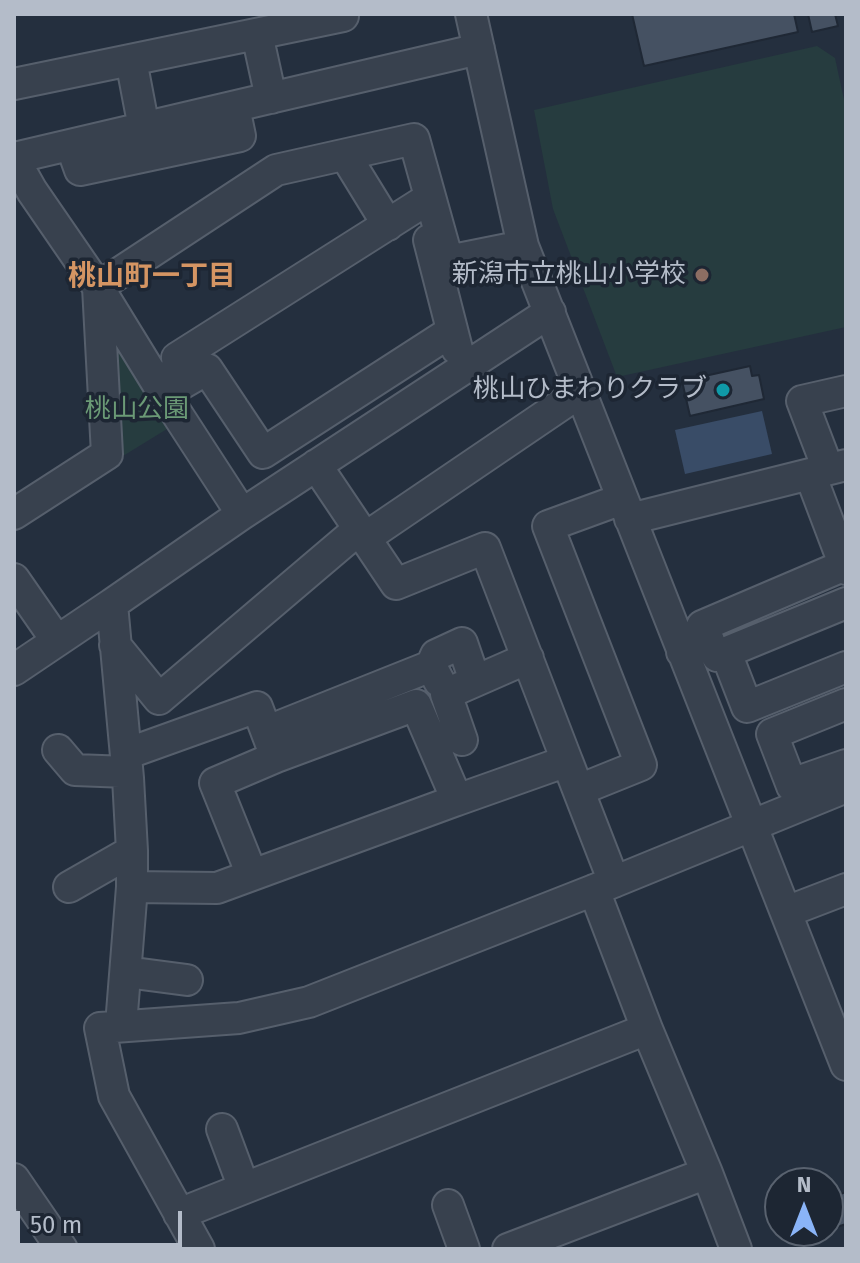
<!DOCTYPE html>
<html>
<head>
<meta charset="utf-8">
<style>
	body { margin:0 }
	#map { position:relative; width:860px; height:1263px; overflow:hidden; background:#242f3e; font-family:"Fira Sans",sans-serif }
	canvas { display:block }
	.frame { position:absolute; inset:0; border:16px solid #b4bcc9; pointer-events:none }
	.north { position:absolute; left:764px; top:1167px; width:80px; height:80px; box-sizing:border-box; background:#1d2633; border:2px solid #59626f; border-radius:50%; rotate:0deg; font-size:22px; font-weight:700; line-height:32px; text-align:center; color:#b4bcc9 }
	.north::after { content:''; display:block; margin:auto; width:28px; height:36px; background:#8ab4f8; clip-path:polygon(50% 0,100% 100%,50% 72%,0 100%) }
	.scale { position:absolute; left:16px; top:1211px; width:166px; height:36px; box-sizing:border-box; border:4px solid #b4bcc9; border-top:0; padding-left:10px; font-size:24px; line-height:28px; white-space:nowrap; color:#b4bcc9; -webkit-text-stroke:6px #1d2633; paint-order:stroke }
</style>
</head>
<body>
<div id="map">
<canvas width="860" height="1263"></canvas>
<div class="frame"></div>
<div class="north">N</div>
<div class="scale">50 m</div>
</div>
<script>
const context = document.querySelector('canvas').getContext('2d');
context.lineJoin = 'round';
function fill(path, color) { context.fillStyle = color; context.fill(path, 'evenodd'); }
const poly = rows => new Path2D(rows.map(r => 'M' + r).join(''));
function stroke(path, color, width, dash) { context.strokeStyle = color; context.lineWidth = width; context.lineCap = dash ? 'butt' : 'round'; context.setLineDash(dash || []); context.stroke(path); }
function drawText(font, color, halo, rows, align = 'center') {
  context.font = font + ' "Fira Sans","Noto Sans JP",sans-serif'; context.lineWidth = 7; context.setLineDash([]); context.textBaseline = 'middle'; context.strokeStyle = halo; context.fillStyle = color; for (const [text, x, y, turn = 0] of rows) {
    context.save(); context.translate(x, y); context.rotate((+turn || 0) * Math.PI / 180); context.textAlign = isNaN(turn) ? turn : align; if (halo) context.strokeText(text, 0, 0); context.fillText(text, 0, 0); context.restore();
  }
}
const green = poly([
	[817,46,835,58,846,109,846,327,617,377,553,209,534,110],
	[99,299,180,421,110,464]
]);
const water = poly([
	[762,411,772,454,685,474,675,430]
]);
const building = poly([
	[632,14,794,14,798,32,644,66,632,14],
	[808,14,835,14,838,26,812,32,808,14],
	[750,366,752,376,759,375,764,399,690,416,682,381,750,366],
	[846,1192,846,1224,828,1230,828,1198,846,1192]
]);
const minor = poly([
	[471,14,523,246,846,1065],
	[257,34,271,98],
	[131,60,148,149],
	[14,84,343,16,343,14],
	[71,145,80,170,240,136,234,107],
	[345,155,388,225],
	[14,158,479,49],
	[14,159,32,191,98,287,157,383,242,514],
	[429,240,457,349],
	[157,383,179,370,177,358,420,204],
	[164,394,207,369,263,453,452,331],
	[316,465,396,584,485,548,567,761],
	[828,469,802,401,846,391],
	[810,474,846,569],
	[14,514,107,454,98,287,276,170,414,139,448,261,523,246],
	[630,519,846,465],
	[365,538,580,392],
	[14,579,57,641],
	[115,645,159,699,359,529],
	[712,647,717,656,846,603],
	[682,652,709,641,702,626,845,565],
	[726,653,747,707,846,667],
	[14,670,112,604],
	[439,681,431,666,436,655,462,643,475,681],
	[462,740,446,694,528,658],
	[58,750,75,770,127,772],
	[288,752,278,727,431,666],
	[126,754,257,707,276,757,416,705,457,800,567,761,614,882],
	[803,780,792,786,772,734,846,704],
	[579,790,641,765,548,526,622,499],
	[810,799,803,780,846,765],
	[252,875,215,783,276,757],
	[69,887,132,851],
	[132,887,217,888,457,800],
	[594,890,647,1029],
	[786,912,846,889],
	[126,972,187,980],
	[121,1025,132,887,132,851,128,778,112,604,242,514,550,312],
	[222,1129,244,1188],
	[707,1173,736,1249],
	[14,1179,62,1249],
	[448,1205,464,1249],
	[179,1214,647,1029,707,1173,508,1249],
	[199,1249,114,1096,100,1028,239,1018,309,1002,594,890,846,787]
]);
const markers = [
	[702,275,8,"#8d6e63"],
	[723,390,8,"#0f9aa8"]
];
const poiNames = [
	["新潟市立桃山小学校",686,275],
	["桃山ひまわりクラブ",707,390]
];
const parkNames = [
	["桃山公園",137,410]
];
const neighbourhoodNames = [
	["桃山町一丁目",152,277]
];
fill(green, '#263c3f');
fill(water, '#394c67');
fill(building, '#455162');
stroke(building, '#1f2835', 2);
stroke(minor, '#565f6c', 34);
stroke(minor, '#38414e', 30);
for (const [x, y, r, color] of markers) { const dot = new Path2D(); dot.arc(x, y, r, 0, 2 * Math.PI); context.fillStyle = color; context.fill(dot); stroke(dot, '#1d2633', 3); }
drawText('26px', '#b4bcc9', '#1d2633', poiNames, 'right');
drawText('26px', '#6b9a76', '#1d2633', parkNames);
drawText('bold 28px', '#d59563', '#1d2633', neighbourhoodNames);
</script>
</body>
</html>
